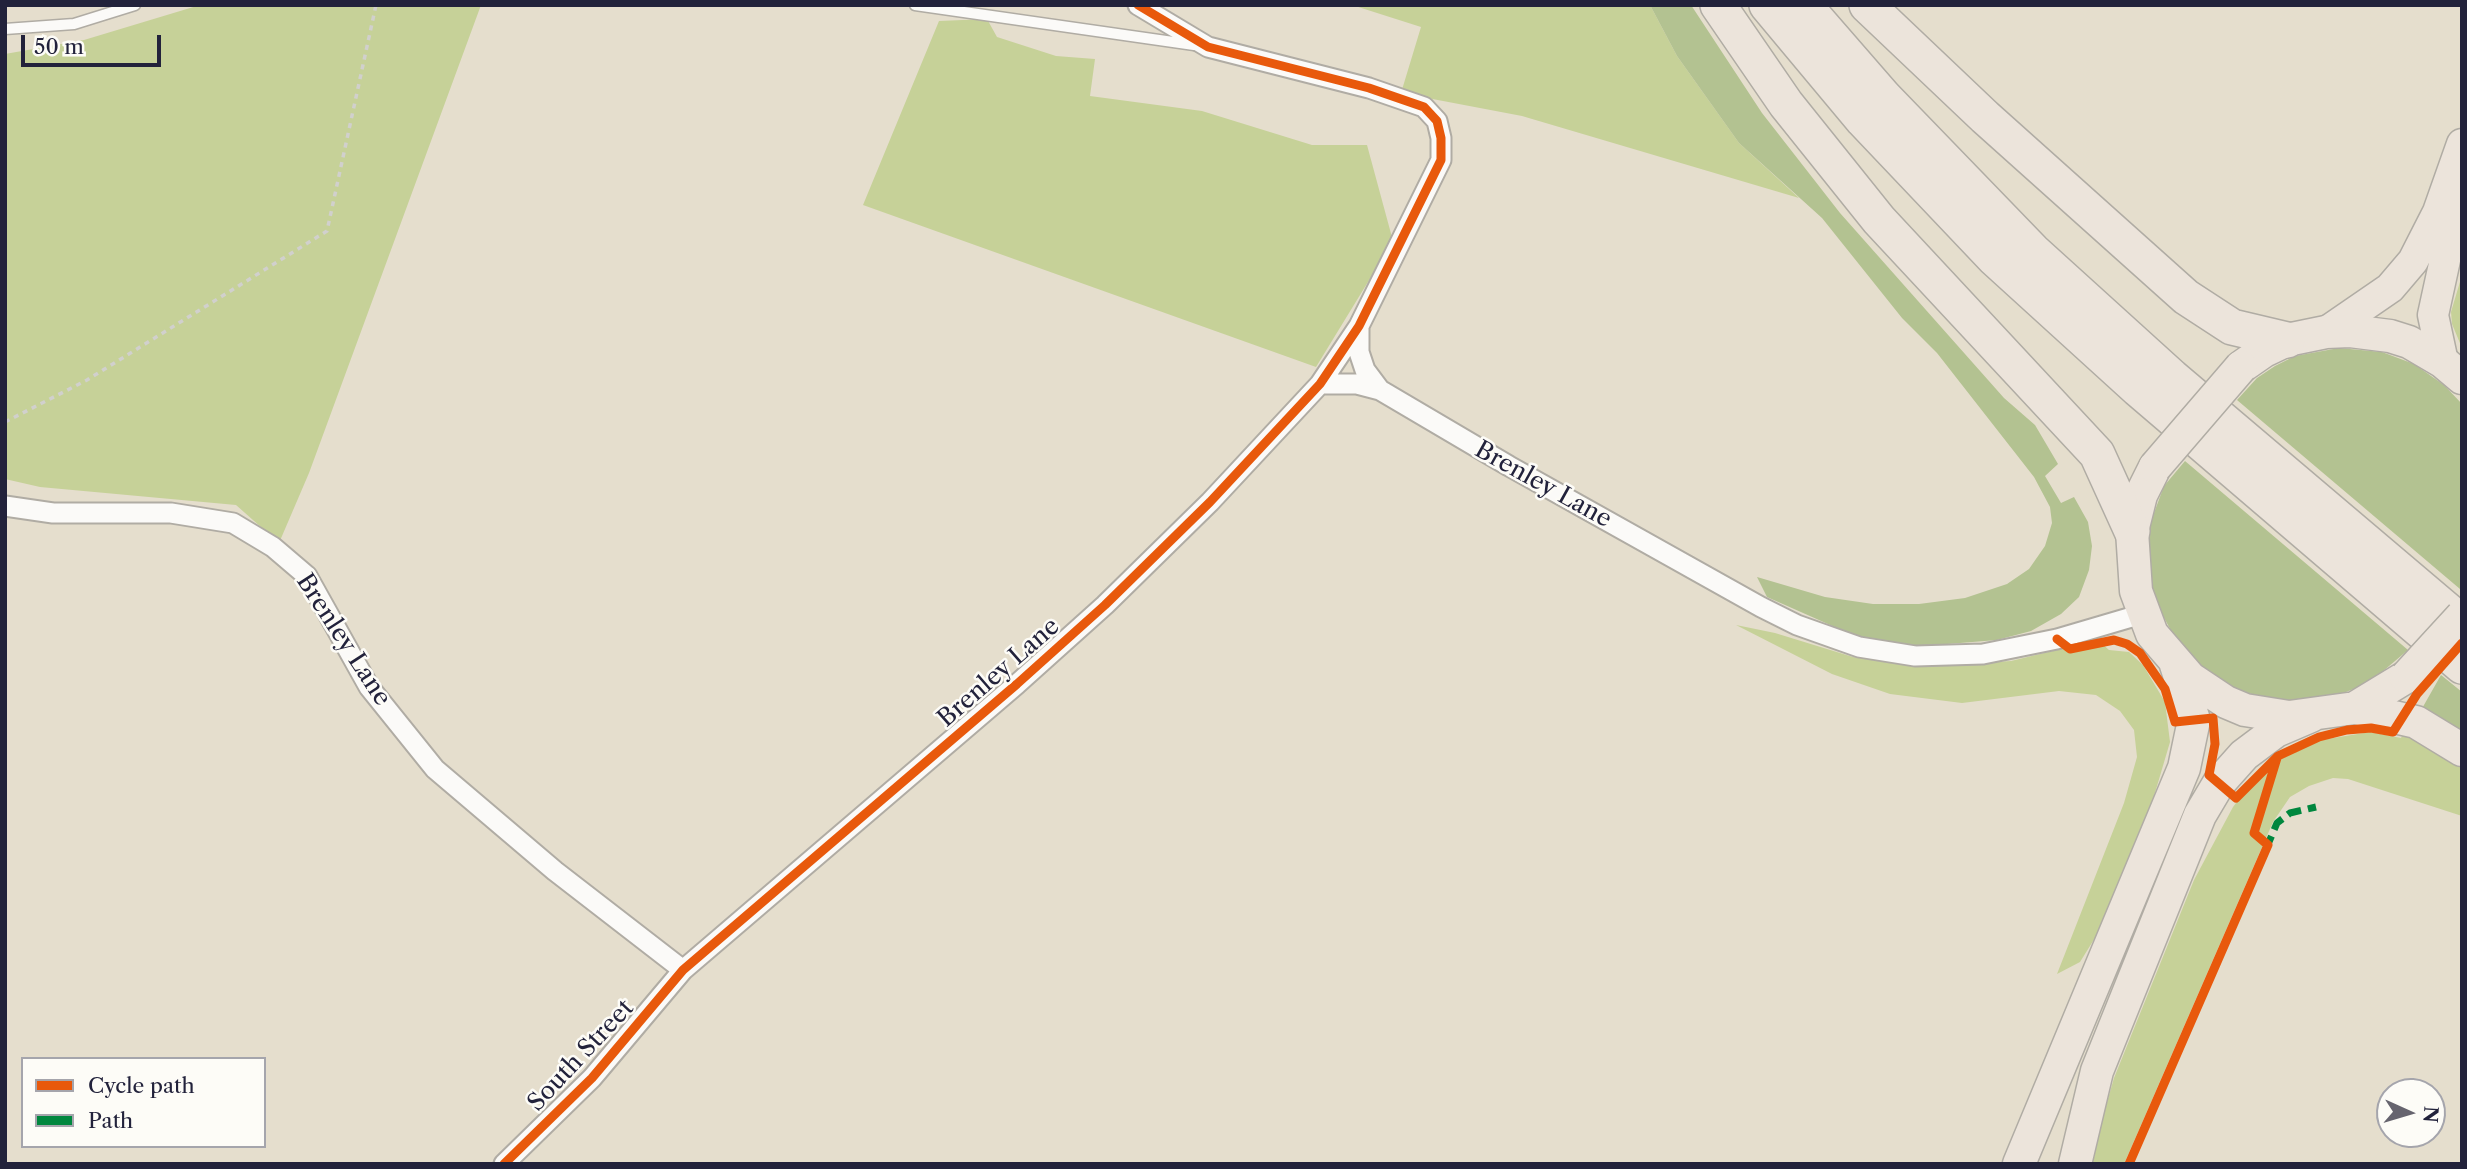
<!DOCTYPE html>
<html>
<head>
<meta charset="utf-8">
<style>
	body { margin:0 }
	#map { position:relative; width:2467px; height:1169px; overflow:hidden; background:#e5decd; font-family:"Libre Caslon Text",serif }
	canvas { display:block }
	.frame { position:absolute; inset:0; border:7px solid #22223b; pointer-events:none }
	.legend { position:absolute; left:21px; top:1057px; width:245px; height:91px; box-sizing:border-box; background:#fdfcf7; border:2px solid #a5a5ac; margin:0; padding:9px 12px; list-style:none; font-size:21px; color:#22223b }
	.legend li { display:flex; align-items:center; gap:14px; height:35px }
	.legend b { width:35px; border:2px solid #a5a5ac }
	.north { position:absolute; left:2376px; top:1078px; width:70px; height:70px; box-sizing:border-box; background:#fdfcf7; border:2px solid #a5a5ac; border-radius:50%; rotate:94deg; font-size:19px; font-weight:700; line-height:28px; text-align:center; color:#22223b }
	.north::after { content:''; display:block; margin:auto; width:24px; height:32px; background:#66646e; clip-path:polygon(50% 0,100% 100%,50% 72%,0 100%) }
	.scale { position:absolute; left:21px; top:35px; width:140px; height:32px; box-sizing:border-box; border:4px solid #22223b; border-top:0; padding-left:9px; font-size:21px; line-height:24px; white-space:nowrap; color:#22223b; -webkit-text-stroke:5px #fdfcf7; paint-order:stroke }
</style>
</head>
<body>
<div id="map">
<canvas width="2467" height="1169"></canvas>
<div class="frame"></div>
<ul class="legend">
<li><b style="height:9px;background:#e8590c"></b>Cycle path</li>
<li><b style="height:9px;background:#00873e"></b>Path</li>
</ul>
<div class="north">N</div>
<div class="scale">50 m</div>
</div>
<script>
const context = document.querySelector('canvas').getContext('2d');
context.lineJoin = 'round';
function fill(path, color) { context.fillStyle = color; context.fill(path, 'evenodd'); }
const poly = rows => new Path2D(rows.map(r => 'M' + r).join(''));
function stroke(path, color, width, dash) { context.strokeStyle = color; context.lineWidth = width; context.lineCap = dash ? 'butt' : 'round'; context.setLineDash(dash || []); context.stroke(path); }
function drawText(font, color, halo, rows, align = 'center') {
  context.font = font + ' "Libre Caslon Text",serif'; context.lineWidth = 5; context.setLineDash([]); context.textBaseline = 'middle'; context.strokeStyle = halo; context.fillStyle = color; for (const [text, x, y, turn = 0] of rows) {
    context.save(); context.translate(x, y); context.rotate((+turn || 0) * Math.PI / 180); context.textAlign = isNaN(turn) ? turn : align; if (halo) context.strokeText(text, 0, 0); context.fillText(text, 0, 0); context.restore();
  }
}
const green = poly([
	[200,5,481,5,309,473,279,543,236,505,40,487,5,479,5,54,84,40],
	[1352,5,1650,5,1677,56,1739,143,1799,198,1522,116,1401,93,1421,27],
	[987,19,997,37,1056,56,1095,59,1090,96,1202,111,1312,145,1367,145,1393,241,1316,367,863,205,939,21],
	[2462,275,2462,348,2452,324,2451,312],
	[1736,625,1775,633,1853,657,1916,667,2011,661,2098,640,2109,650,2129,652,2143,665,2165,702,2170,742,2152,803,2098,933,2080,962,2057,974,2124,803,2137,757,2134,730,2120,711,2096,695,2059,691,1962,703,1890,694,1832,674],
	[2405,729,2462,762,2462,816,2348,779,2333,778,2309,786,2290,797,2273,822,2124,1164,2089,1164,2114,1078,2194,880,2233,807,2248,787,2281,759,2321,740,2370,732,2401,738]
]);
const forest = poly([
	[1650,5,1691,5,1762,113,1840,213,2004,398,2035,425,2058,464,2045,476,2061,503,2074,497,2088,522,2092,546,2089,570,2079,597,2061,614,2031,631,1997,640,1923,646,1878,641,1846,632,1767,597,1757,577,1825,597,1873,604,1919,604,1965,598,2007,584,2029,569,2045,546,2052,523,2050,507,2034,477,1937,353,1902,318,1822,218,1739,143,1677,56],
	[2339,348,2382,352,2414,364,2444,385,2462,404,2460,589,2237,400,2257,378,2275,366,2295,356],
	[2185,461,2408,650,2369,683,2333,697,2289,701,2254,695,2235,688,2203,667,2175,638,2155,601,2150,581,2148,540,2151,521,2164,486],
	[2441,675,2462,692,2462,738,2420,712]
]);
const path = poly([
	[5,422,87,380,327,231,376,5],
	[2268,845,2254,833,2276,762]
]);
const service = poly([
	[915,5,1194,45],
	[5,29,74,24,135,5]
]);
const minor = poly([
	[1359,326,1359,352,1365,370,1380,390],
	[1320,384,1357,384,1380,390,1509,466,1761,607,1797,625,1859,647,1915,656,1983,654,2057,639,2142,614],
	[5,506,53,513,171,513,233,523,273,547,307,576,369,687,435,769,555,871,683,970],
	[504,1164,592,1078,683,970,1017,684,1105,605,1210,502,1320,384,1359,326,1441,160,1441,138,1437,121,1424,107,1369,88,1208,47,1138,5]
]);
const primary = poly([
	[2326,332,2390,288,2413,261,2438,212,2462,144],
	[2443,362,2433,315,2448,246,2462,206]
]);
const trunk = poly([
	[2241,367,2264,351,2287,340,2326,332,2350,331,2390,336,2409,342,2443,362,2462,378],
	[2155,467,2141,495,2132,531,2136,591,2152,634,2190,678,2226,702,2245,710,2289,717,2355,708,2406,677],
	[2355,708,2416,722,2462,750],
	[2019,1164,2184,768,2194,720,2176,665],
	[2075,1164,2097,1071,2200,815,2219,783,2244,755,2276,731,2311,716]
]);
const motorway = poly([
	[1718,5,1786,104,1879,220,2097,454,2132,531],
	[1767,5,1863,120,1994,258,2138,389,2462,666],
	[1804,5,1884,97,2033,251,2172,377,2462,623],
	[1867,5,1985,117,2186,297,2232,327,2287,340]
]);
const trunkBridge = poly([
	[2155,467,2241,367],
	[2406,677,2462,616]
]);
const quiet = poly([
	[2266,849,2277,823,2290,813,2316,807]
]);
const cycleway = poly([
	[2057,639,2070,649,2114,640,2127,644,2140,653,2165,689,2175,722,2213,718,2215,744,2209,775,2236,798,2278,756,2319,737,2347,730,2371,728,2393,732,2417,694,2462,643],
	[504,1164,592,1078,683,970,1017,684,1105,605,1210,502,1320,384,1359,326,1441,160,1441,138,1437,121,1424,107,1369,88,1208,47,1138,5],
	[2129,1164,2268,845,2254,833,2277,758]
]);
const streetNames = [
	["Brenley Lane",1543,485,29],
	["Brenley Lane",343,640,57],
	["Brenley Lane",999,673,-41],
	["South Street",581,1056,-47]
];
fill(green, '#c6d198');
fill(forest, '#b3c291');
stroke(service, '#b0aca4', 13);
stroke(minor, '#b0aca4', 23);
stroke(primary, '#b0aca4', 33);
stroke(trunk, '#b0aca4', 35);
stroke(motorway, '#b0aca4', 38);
stroke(path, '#d1d0cd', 3.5, [5, 5]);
stroke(service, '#fbfaf8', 10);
stroke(minor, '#fbfaf8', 19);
stroke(primary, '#ece4db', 30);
stroke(trunk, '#ece4db', 32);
stroke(motorway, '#ece4db', 35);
stroke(trunkBridge, '#b0aca4', 35, []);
stroke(trunkBridge, '#ece4db', 32);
stroke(quiet, '#00873e', 7, [14, 7]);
stroke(cycleway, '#e8590c', 9);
drawText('24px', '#22223b', '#fdfcf7', streetNames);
</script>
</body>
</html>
